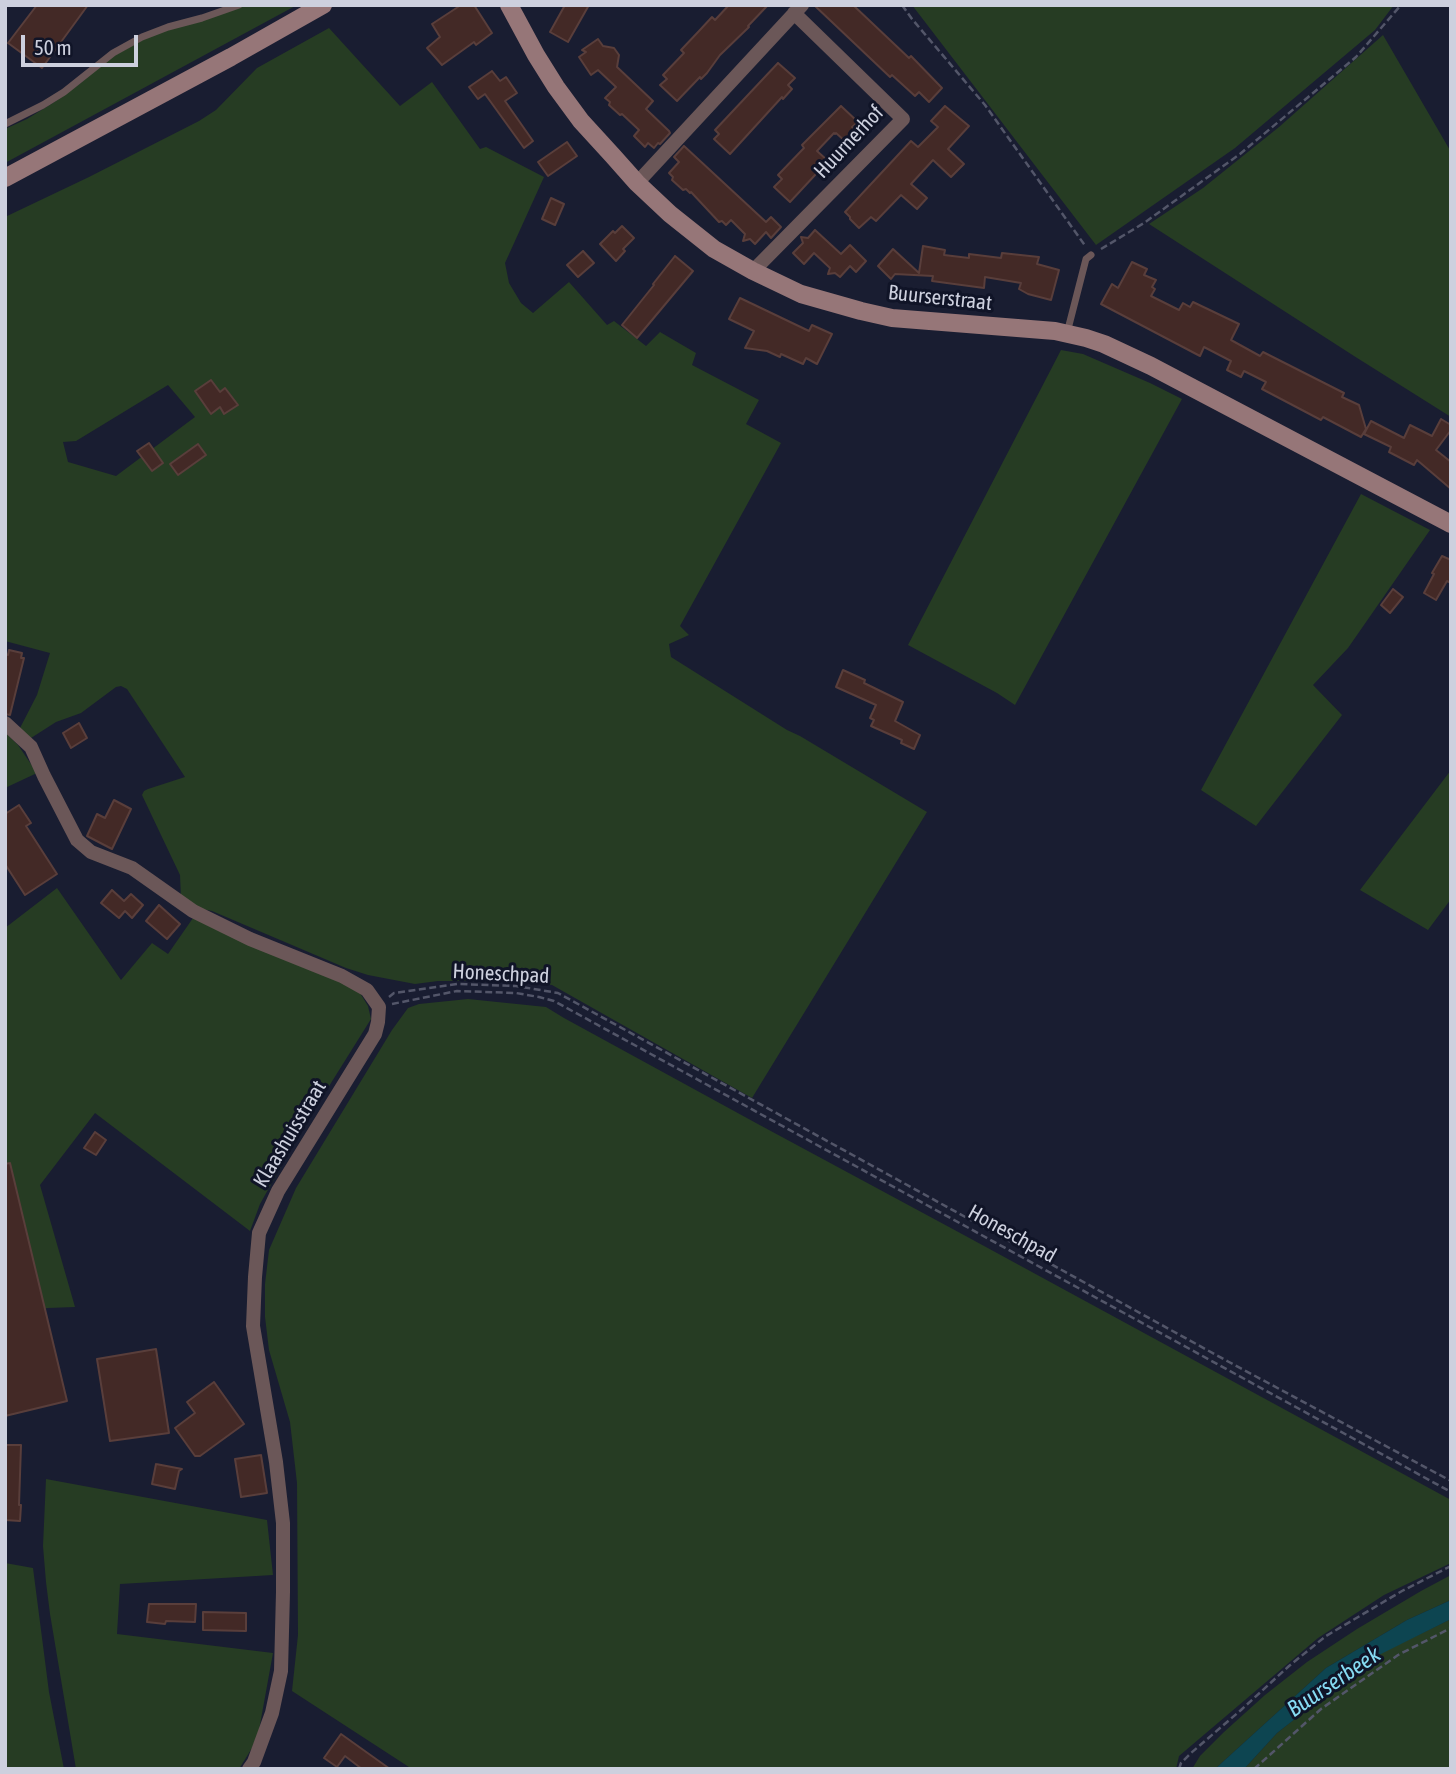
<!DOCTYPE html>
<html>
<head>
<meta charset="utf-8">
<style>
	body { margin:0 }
	#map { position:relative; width:1456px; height:1774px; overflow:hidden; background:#191d31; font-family:"Asap Condensed",sans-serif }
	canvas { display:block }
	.frame { position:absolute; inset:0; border:7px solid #cdd0de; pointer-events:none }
	.scale { position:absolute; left:21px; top:35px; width:117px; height:32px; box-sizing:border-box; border:4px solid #cdd0de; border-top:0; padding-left:9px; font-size:21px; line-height:24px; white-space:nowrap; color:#cdd0de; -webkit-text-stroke:5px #101427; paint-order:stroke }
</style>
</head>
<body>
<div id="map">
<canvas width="1456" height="1774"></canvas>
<div class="frame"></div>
<div class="scale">50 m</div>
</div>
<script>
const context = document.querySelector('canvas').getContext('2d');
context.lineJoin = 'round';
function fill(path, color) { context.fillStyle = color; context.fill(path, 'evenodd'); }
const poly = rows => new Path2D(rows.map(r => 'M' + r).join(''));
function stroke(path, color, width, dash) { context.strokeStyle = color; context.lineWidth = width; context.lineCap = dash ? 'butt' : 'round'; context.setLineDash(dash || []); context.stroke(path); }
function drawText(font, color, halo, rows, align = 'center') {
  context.font = font + ' "Asap Condensed",sans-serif'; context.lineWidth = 6; context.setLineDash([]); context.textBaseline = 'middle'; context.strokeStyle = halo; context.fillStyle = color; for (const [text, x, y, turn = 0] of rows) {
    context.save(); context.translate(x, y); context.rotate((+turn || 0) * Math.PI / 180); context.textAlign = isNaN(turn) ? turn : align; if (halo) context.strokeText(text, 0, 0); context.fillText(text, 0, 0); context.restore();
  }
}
const green = poly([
	[239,5,297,5,5,163,5,129,27,119,56,101,82,82,106,60,154,34],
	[912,5,1394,5,1375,30,1235,148,1096,245],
	[329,28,400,106,432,82,480,149,486,147,544,177,505,263,509,283,521,303,533,313,569,282,607,325,614,321,646,346,660,332,696,353,692,365,759,400,746,424,781,443,680,626,689,635,669,644,671,657,787,730,800,736,927,812,752,1098,552,985,513,981,438,981,415,984,368,975,346,968,212,911,198,908,181,898,180,875,142,795,144,791,148,789,185,777,127,689,121,686,116,687,81,713,56,722,31,738,20,728,37,695,50,653,5,641,5,217,89,177,199,121,216,110,257,68],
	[168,385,195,417,116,476,68,462,63,442,76,441],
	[1383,35,1451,152,1451,417,1354,356,1149,224,1203,188,1279,127],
	[1061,350,1083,354,1150,383,1182,399,1015,705,997,693,908,645],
	[1361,494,1430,530,1348,648,1313,685,1342,715,1256,826,1201,790],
	[5,732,18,745,37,773,5,788],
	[1451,770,1451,899,1428,930,1360,890],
	[57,888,121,980,152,943,168,954,193,918,346,983,360,993,368,1006,371,1019,301,1131,260,1204,250,1231,95,1113,40,1185,75,1307,48,1308,5,1314,5,928],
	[468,999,546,1007,564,1018,756,1123,962,1234,1451,1500,1451,1563,1384,1595,1318,1638,1179,1756,1176,1769,412,1769,292,1691,298,1635,297,1483,290,1422,269,1350,265,1317,265,1284,269,1250,296,1188,392,1030,408,1008,419,1004],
	[46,1479,267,1520,273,1575,120,1584,117,1634,273,1653,259,1730,252,1748,239,1769,76,1769,50,1614,46,1582,43,1546],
	[5,1563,33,1568,49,1692,64,1769,5,1769],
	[1451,1575,1451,1600,1407,1620,1326,1668,1215,1769,1192,1769,1200,1756,1224,1732,1265,1695,1307,1662,1357,1629,1421,1591],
	[1451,1619,1451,1769,1244,1769,1277,1733,1373,1657]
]);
const water = poly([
	[1451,1600,1451,1619,1373,1658,1277,1733,1244,1769,1215,1769,1326,1668,1407,1620]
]);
const building = poly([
	[37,5,88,5,42,68,8,43,37,5],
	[461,5,474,5,492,33,476,45,474,42,442,65,427,48,440,37,432,24,461,5],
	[565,5,589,5,568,42,550,32,565,5],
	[729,5,768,5,748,26,749,27,720,55,707,73,701,79,700,77,677,101,660,85,667,79,663,75,684,53,681,50,699,31,712,17,715,20,729,5],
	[814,5,853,5,909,58,911,56,942,88,929,102,919,92,915,96,892,75,890,77,814,5],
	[598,39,603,46,614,48,619,55,617,67,653,101,646,109,669,131,670,133,660,144,658,143,654,148,648,143,645,147,634,136,639,130,622,114,620,115,609,105,610,102,605,98,616,87,598,70,591,75,579,57,586,52,582,50,598,39],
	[778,63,795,78,788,85,792,89,783,99,782,97,730,154,714,139,719,134,715,130,778,63],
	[492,71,500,81,506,77,517,93,505,101,533,141,524,148,485,94,478,99,469,87,492,71],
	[841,106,858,122,852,127,857,131,846,142,836,133,835,134,834,133,817,151,828,161,790,202,774,187,782,179,778,175,804,148,802,145,841,106],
	[945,106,969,126,948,149,964,164,951,177,933,160,911,184,927,198,917,209,901,195,876,221,871,217,859,228,850,219,850,217,845,212,911,141,918,147,938,127,931,121,945,106],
	[567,142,577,156,548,176,538,162,567,142],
	[684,146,766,222,771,217,781,227,771,238,766,232,755,244,750,239,743,241,745,234,731,220,726,225,722,221,719,222,691,192,690,193,686,189,683,190,672,180,673,177,669,173,679,162,674,157,684,146],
	[551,198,564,204,555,225,542,219,551,198],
	[622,226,634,238,623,249,625,251,616,261,600,244,613,231,615,233,622,226],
	[815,230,841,254,850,245,866,261,856,272,850,266,840,277,835,273,828,274,830,268,814,253,804,264,793,253,803,243,801,237,808,238,815,230],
	[923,246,945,250,944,255,969,258,969,254,1001,258,1002,253,1039,257,1037,264,1059,270,1051,300,1028,294,1019,289,1021,283,985,277,984,288,932,281,933,276,895,274,891,279,878,266,893,249,919,273,923,246],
	[583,251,594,263,578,277,567,265,583,251],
	[675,256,693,271,637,338,622,325,654,285,653,284,675,256],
	[1132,262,1147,269,1144,275,1156,280,1152,287,1155,289,1151,296,1179,310,1183,303,1190,307,1193,302,1239,324,1231,340,1260,356,1263,352,1344,393,1342,397,1359,405,1366,429,1361,437,1323,417,1321,420,1262,389,1266,382,1244,371,1241,377,1227,370,1231,361,1204,347,1200,356,1101,304,1112,284,1118,288,1132,262],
	[740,298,809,331,812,325,832,334,817,364,806,358,803,364,781,354,780,357,767,351,745,348,754,331,729,319,740,298],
	[211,380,220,392,225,388,238,405,224,414,220,407,211,414,195,391,211,380],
	[1441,419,1451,425,1451,430,1436,450,1451,462,1451,489,1417,460,1414,465,1389,452,1391,447,1364,434,1371,421,1404,438,1410,425,1432,436,1441,419],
	[149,443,163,463,152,471,137,451,149,443],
	[198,444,206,455,178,475,170,464,198,444],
	[1442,556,1451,560,1451,583,1447,581,1436,600,1424,593,1434,574,1432,573,1442,556],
	[1393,589,1403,597,1390,613,1381,605,1393,589],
	[9,650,22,653,21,658,24,658,10,715,5,714,5,654,8,655,9,650],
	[843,670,865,680,864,683,903,702,895,721,920,735,914,749,901,743,902,740,871,726,874,720,870,718,876,705,836,687,843,670],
	[79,723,87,738,71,748,63,733,79,723],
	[114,800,131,809,112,849,87,836,97,814,105,818,114,800],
	[19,805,31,823,26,826,57,874,25,895,5,864,5,814,19,805],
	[112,890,124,901,131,894,143,905,132,918,125,911,119,918,101,903,112,890],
	[159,905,180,924,167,939,146,921,159,905],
	[95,1132,106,1140,96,1155,84,1148,95,1132],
	[10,1163,67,1401,5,1416,5,1164,10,1163],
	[156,1349,169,1433,110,1441,97,1359,156,1349],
	[214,1382,244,1424,200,1456,195,1456,175,1428,195,1413,187,1402,214,1382],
	[5,1445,21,1445,19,1505,21,1505,20,1521,5,1520,5,1445],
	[261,1455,267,1493,241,1497,235,1459,261,1455],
	[156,1464,182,1469,179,1471,175,1489,152,1484,156,1464],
	[149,1604,196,1604,195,1622,166,1621,165,1624,147,1622,149,1604],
	[203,1612,246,1613,246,1631,203,1630,203,1612],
	[341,1734,390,1769,362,1769,345,1756,337,1767,324,1758,341,1734]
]);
const path = poly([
	[902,5,912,19,985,105,1086,247],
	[1101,249,1144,223,1240,154,1356,57,1401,5],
	[389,997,394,993,457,984,516,986,558,993,1229,1362,1451,1481],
	[392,1004,457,991,516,993,539,997,554,1001,1451,1492],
	[1179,1769,1181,1763,1191,1753,1241,1710,1289,1666,1326,1636,1402,1591,1451,1566],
	[1254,1769,1321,1709,1398,1655,1451,1628]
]);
const service = poly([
	[5,124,43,105,64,92,113,53,142,37,168,27,202,18,239,5],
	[1067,333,1086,259,1091,255]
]);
const minor = poly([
	[637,183,802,5],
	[753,271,903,119,794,13],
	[5,723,31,747,44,776,77,840,91,852,132,868,193,911,250,939,342,976,367,990,379,1007,378,1022,375,1034,278,1191,259,1233,255,1277,253,1326,276,1462,283,1523,283,1592,281,1671,272,1713,254,1762,249,1769]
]);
const secondary = poly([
	[509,5,536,55,556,87,581,121,613,156,637,183,670,214,714,249,753,271,801,294,861,311,892,318,1055,331,1086,338,1104,344,1151,366,1451,524],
	[5,178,231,57,323,5]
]);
const streetNames = [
	["Huurnerhof",849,142,-47],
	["Buurserstraat",940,298,6],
	["Honeschpad",501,974,3],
	["Klaashuisstraat",290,1134,-59],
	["Honeschpad",1012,1234,29]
];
const waterNames = [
	["Buurserbeek",1334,1682,-34]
];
fill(green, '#263c23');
fill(water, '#0d4551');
fill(building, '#432926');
stroke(building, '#593e3b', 2);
stroke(path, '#535669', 2.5, [7, 3.5]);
stroke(service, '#6b5758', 7);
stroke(minor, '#6b5758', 14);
stroke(secondary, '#967678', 18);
drawText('21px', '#cdd0de', '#101427', streetNames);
drawText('italic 23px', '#85daf2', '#101427', waterNames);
</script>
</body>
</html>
